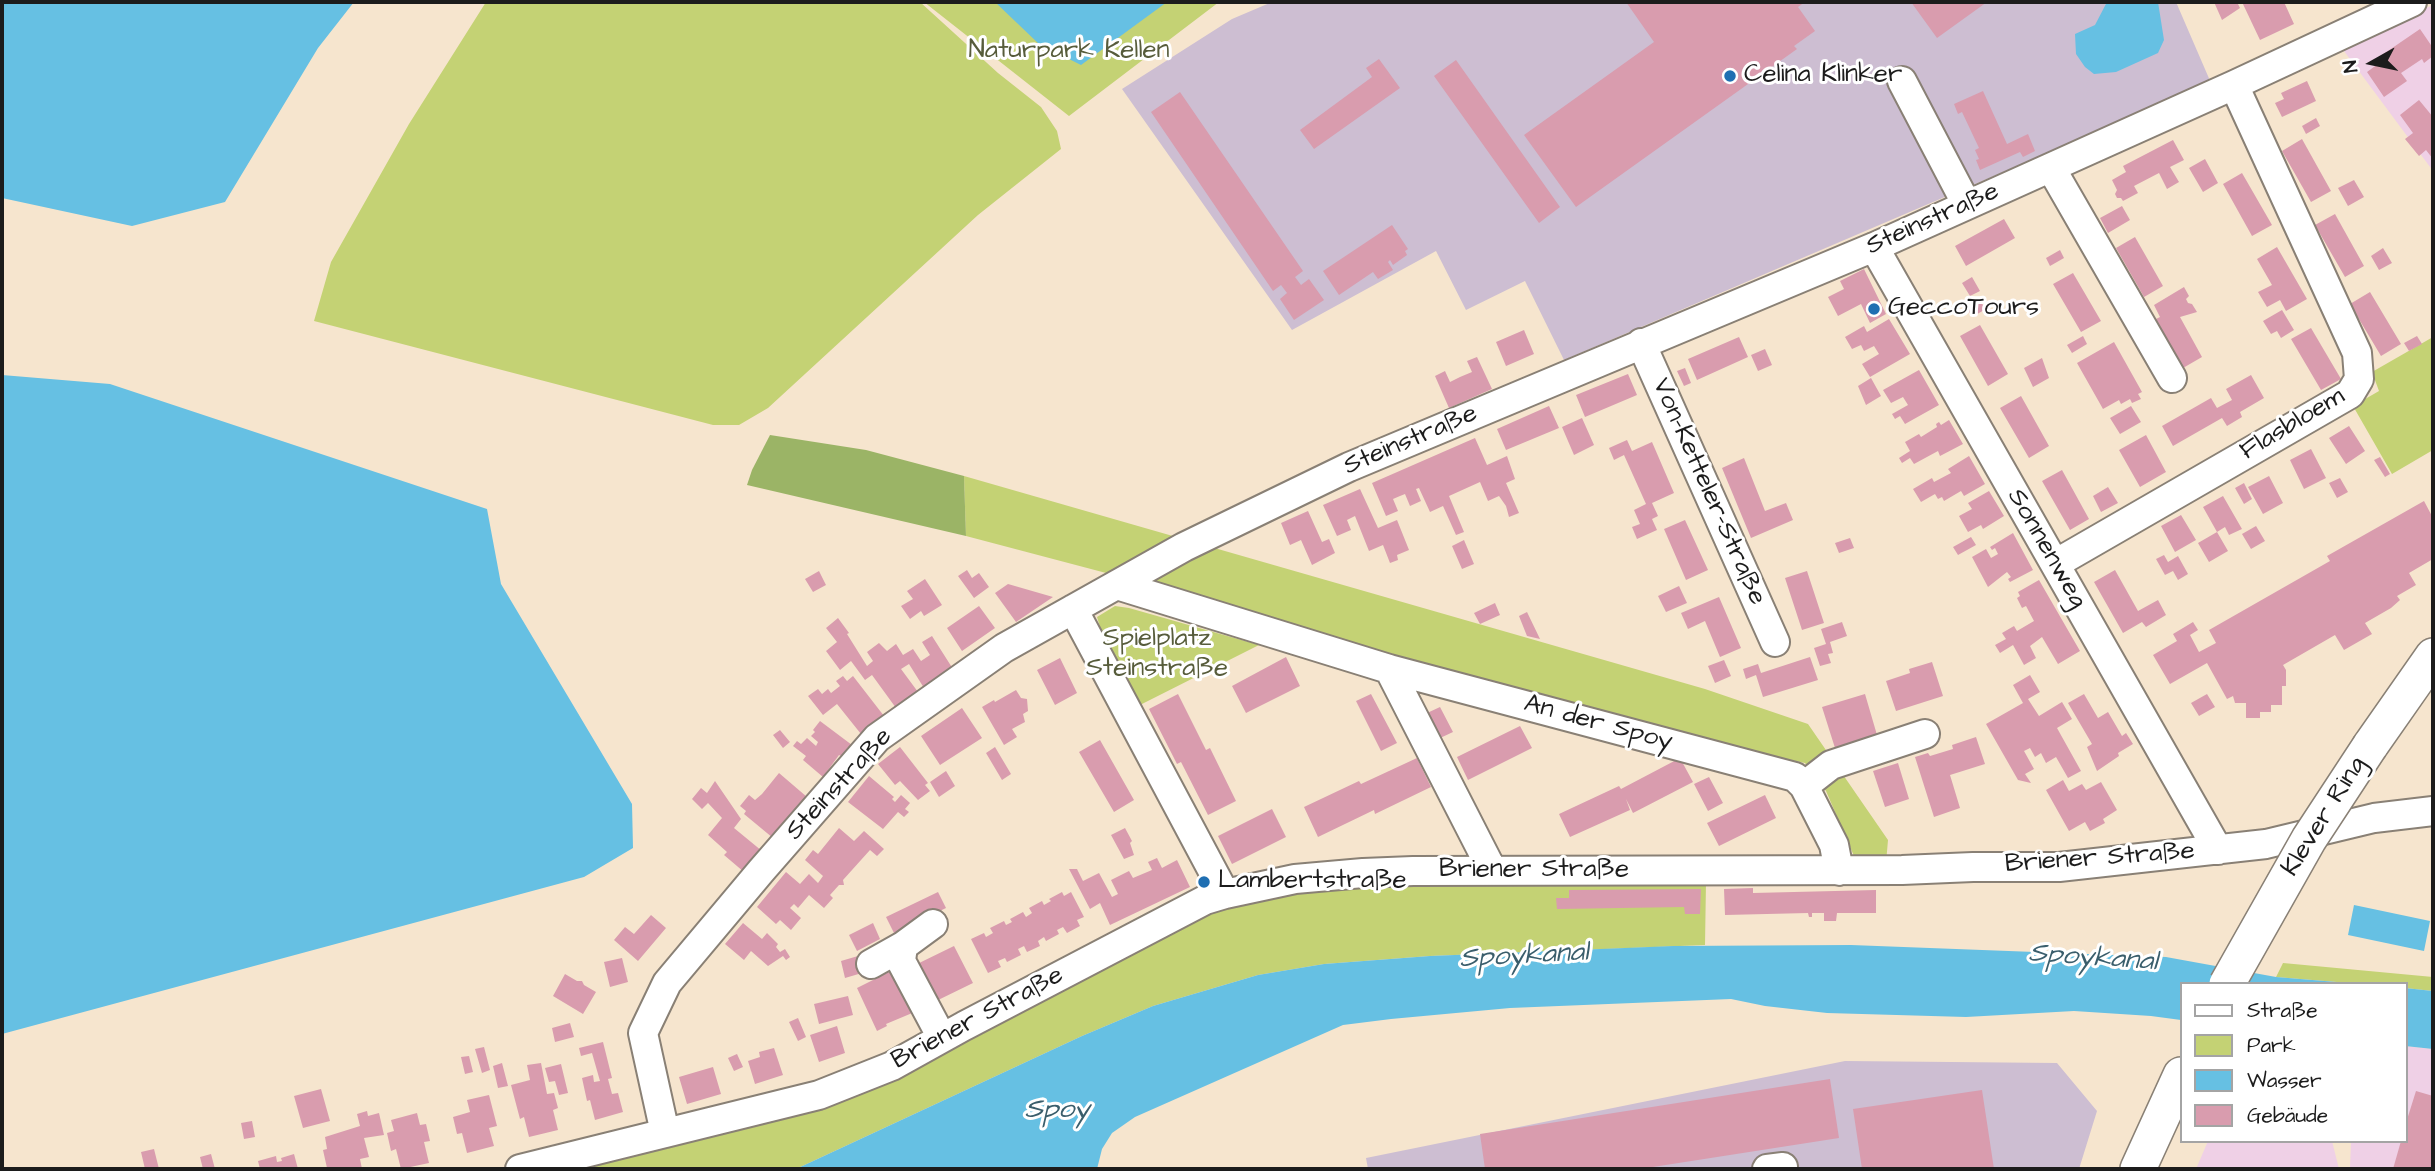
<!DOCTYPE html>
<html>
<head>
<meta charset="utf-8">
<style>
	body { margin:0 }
	#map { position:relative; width:2435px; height:1171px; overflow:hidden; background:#f6e5ce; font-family:"Architects Daughter",sans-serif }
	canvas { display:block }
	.frame { position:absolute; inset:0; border:4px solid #1c1c1c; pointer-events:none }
	.legend { position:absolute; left:2180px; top:982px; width:228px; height:161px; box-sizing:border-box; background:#fff; border:2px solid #a4a4a4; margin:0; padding:9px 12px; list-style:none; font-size:21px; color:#1c1c1c }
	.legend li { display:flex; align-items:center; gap:14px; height:35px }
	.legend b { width:35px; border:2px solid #a4a4a4 }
	.north { position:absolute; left:2337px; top:28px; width:70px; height:70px; -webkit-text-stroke:5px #fff; paint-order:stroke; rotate:261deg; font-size:19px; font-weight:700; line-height:28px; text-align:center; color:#1c1c1c }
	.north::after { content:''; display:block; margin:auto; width:24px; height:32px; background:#1c1c1c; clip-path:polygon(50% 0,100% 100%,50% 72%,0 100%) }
</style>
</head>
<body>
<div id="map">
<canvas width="2435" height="1171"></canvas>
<div class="frame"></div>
<ul class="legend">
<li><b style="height:9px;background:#fff"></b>Straße</li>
<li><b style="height:19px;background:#c4d274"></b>Park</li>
<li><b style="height:19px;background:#66c0e3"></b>Wasser</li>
<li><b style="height:19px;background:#d99cae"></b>Gebäude</li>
</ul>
<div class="north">N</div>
</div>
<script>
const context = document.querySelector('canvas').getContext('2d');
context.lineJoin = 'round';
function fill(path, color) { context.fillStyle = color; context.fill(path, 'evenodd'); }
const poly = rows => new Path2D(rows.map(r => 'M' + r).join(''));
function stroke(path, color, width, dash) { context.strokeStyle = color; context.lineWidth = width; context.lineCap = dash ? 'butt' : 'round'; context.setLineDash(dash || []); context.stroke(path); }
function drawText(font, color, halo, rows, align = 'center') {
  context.font = font + ' "Architects Daughter",sans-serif'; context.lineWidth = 6; context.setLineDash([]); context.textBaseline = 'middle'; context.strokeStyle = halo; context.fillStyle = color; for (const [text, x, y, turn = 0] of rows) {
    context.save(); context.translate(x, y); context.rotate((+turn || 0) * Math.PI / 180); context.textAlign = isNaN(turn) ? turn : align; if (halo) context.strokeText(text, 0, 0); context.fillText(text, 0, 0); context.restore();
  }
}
const built = poly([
	[2433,5,2433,171,2341,47],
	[2405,1046,2433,1049,2433,1169,2350,1169,2351,1141,2405,1141],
	[2208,1141,2332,1141,2339,1169,2196,1169]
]);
const industrial = poly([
	[1272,2,2176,2,2211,83,1564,360,1525,281,1466,310,1436,251,1292,330,1122,89,1232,19],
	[1845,1061,2057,1063,2097,1111,2079,1169,1368,1169,1366,1158]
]);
const green = poly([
	[486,2,920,2,998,73,1041,107,1057,131,1061,149,978,215,768,408,739,425,713,425,314,321,331,262,409,124],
	[924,2,1219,2,1069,116],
	[2433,337,2433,450,2392,474,2353,406,2379,391,2372,372],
	[964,476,1705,689,1808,724,1888,840,1886,863,1854,856,1826,791,1805,763,1742,750,1310,633,1144,583,966,536],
	[1115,606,1129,608,1259,645,1138,706,1100,627,1097,617],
	[1706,882,1705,945,1430,956,1324,964,1258,975,1153,1006,1082,1036,796,1169,555,1169,887,1077,983,1032,1144,943,1200,917,1257,897,1327,886],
	[2283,963,2433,977,2433,991,2405,988,2405,984,2361,984,2276,977]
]);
const forest = poly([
	[770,435,866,450,964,476,966,536,747,485,752,470]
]);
const water = poly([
	[2,2,354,2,318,48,225,202,132,226,2,198],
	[995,2,1167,2,1081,65,1039,44],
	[2107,2,2158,2,2164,40,2158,53,2116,72,2094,74,2085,67,2076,54,2075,34,2095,25],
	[2,375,110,384,487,509,501,584,632,804,633,848,584,877,2,1034],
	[2354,905,2430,921,2424,951,2348,935],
	[1851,945,2166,957,2276,977,2361,984,2181,984,2181,1020,2151,1016,2074,1011,1966,1017,1827,1013,1765,1006,1731,999,1510,1008,1391,1019,1343,1025,1135,1117,1112,1133,1102,1149,1097,1169,796,1169,1082,1036,1153,1006,1258,975,1324,964,1430,956,1673,946],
	[2405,988,2433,991,2433,1049,2405,1046]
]);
const building = poly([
	[1626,2,1805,2,1798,7,1815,31,1794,46,1797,49,1576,207,1524,135,1654,42],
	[1911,2,1987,2,1937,38],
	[2214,2,2237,2,2240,8,2222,20],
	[2242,2,2284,2,2294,24,2260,40],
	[2420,29,2433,48,2433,56,2424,63,2422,59,2401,73,2407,81,2384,97,2367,72,2382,61,2379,57],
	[1379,59,1400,88,1314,149,1300,130,1372,77,1366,68],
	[1456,60,1560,207,1539,223,1434,76],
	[2307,81,2316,101,2282,117,2275,103,2284,99,2281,93],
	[1983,91,2007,144,2028,134,2035,151,2023,157,2020,152,1980,170,1976,160,1979,159,1975,150,1979,148,1962,112,1958,114,1954,104],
	[1180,92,1303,271,1295,277,1301,285,1309,279,1324,300,1294,320,1280,299,1287,293,1281,285,1273,291,1151,112],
	[2419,100,2433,117,2433,159,2426,150,2419,156,2405,139,2413,133,2400,115],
	[2316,118,2320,126,2306,134,2302,126],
	[2302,139,2331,191,2311,202,2282,151],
	[2173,140,2184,160,2170,167,2179,182,2167,189,2159,173,2134,186,2138,193,2123,201,2121,198,2117,198,2115,194,2117,190,2112,180,2126,172,2123,166],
	[2205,159,2218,183,2203,192,2189,168],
	[2242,173,2272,225,2252,236,2223,184],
	[2354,180,2364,197,2348,206,2338,188],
	[2122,206,2130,220,2108,233,2100,218],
	[2335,214,2364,266,2345,277,2315,225],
	[2004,219,2015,238,1966,266,1955,246],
	[1392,225,1408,249,1405,251,1407,255,1393,265,1390,260,1388,262,1393,270,1378,279,1373,272,1339,295,1323,271],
	[2135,237,2163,286,2144,297,2116,248],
	[2277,247,2307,299,2286,311,2280,300,2267,307,2258,292,2272,285,2257,259],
	[2383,248,2392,263,2379,270,2371,256],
	[2060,250,2064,258,2050,266,2046,258],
	[1864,269,1886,314,1870,323,1861,304,1838,316,1828,297,1844,289,1840,281],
	[2073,273,2101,321,2081,332,2053,284],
	[1972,277,1980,291,1970,296,1962,283],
	[2184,287,2189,296,2186,299,2188,303,2192,304,2197,312,2180,317,2202,357,2183,368,2156,319,2160,317,2154,305],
	[2370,292,2401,344,2381,356,2350,304],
	[1980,301,1986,309,1972,317,1967,308],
	[2282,310,2294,330,2281,338,2277,331,2271,334,2263,321],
	[1889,319,1910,354,1870,377,1862,364,1879,354,1874,346,1864,351,1861,345,1852,349,1845,337,1864,326,1867,332],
	[1980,325,2008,374,1988,386,1960,336],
	[2311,328,2341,379,2321,390,2291,339],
	[1524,330,1534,354,1506,366,1496,342],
	[2083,336,2087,344,2072,353,2067,345],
	[2417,336,2422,344,2409,351,2404,343],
	[1739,337,1748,357,1697,380,1688,359],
	[2114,342,2142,392,2138,394,2141,399,2132,403,2130,399,2121,404,2119,400,2103,409,2077,363],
	[1765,349,1772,365,1758,371,1751,355],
	[1477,357,1492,389,1449,408,1435,376,1445,371,1450,382,1460,377,1472,372,1467,361],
	[2042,358,2049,378,2033,387,2024,368],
	[1685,368,1691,383,1684,386,1677,371],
	[1919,370,1939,405,1905,424,1900,416,1895,419,1892,414,1908,405,1903,397,1891,403,1883,390],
	[1628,374,1637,395,1585,417,1576,395],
	[2251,375,2264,398,2240,412,2242,417,2227,426,2222,418,2173,446,2162,426,2211,398,2217,408,2232,400,2226,389],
	[1871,378,1881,396,1866,405,1858,386],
	[2021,396,2049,446,2029,458,2000,408],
	[1549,406,1559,428,1506,450,1497,429],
	[2131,406,2141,422,2120,434,2110,418],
	[1582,418,1594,445,1574,455,1562,427],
	[1949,420,1963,444,1940,456,1938,451,1914,464,1910,458,1902,463,1899,458,1910,451,1905,442,1919,434,1921,437,1937,427,1936,424,1939,422,1941,425],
	[2349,426,2365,451,2346,464,2329,438],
	[2146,435,2166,472,2140,487,2119,450],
	[1475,438,1487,465,1507,456,1515,479,1506,483,1519,513,1509,517,1506,506,1499,496,1488,501,1480,482,1449,496,1464,532,1456,535,1443,506,1430,512,1419,488,1416,489,1421,501,1410,506,1405,494,1400,496,1393,499,1398,511,1386,516,1372,483],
	[1627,440,1632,451,1652,442,1674,493,1652,503,1658,516,1652,519,1657,530,1637,539,1632,527,1640,524,1634,510,1646,504,1624,455,1614,460,1609,448],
	[2311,449,2326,478,2304,489,2290,460],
	[1969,456,1985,484,1964,496,1961,491,1944,501,1942,497,1938,499,1935,494,1921,502,1913,489,1932,478,1934,482,1951,473,1948,469],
	[2380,457,2390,474,2385,477,2374,460],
	[1744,458,1765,511,1786,503,1793,520,1751,538,1722,468],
	[2062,470,2089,519,2070,530,2042,481],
	[2269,476,2283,503,2263,514,2248,487],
	[2340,478,2348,492,2337,498,2329,483],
	[2244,483,2252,499,2244,504,2235,488],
	[2108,487,2118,503,2101,512,2093,496],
	[1360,489,1378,528,1397,520,1409,550,1397,555,1398,560,1390,563,1383,545,1369,551,1355,516,1347,520,1351,530,1337,536,1323,505],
	[1989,491,2004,516,1983,529,1981,525,1968,532,1959,516,1972,509,1968,503],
	[2223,496,2242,529,2229,535,2225,527,2217,532,2203,507],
	[2424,501,2433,518,2433,559,2409,573,2416,585,2397,596,2400,600,2391,608,2365,623,2372,634,2344,650,2335,635,2283,665,2286,670,2286,686,2282,686,2282,705,2271,705,2271,712,2260,712,2260,718,2246,718,2246,703,2235,703,2233,696,2227,699,2207,663,2170,684,2153,655,2177,641,2173,634,2193,622,2198,630,2190,635,2199,652,2216,643,2209,630,2330,561,2327,556],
	[1308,511,1322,542,1329,539,1335,553,1312,565,1301,540,1290,545,1281,523],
	[2181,515,2196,540,2175,552,2161,526],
	[1685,520,1708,570,1686,580,1664,529],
	[2256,526,2265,541,2251,549,2242,534],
	[2217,532,2228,551,2209,562,2198,543],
	[2013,533,2033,570,2010,582,2008,579,2011,577,2007,572,1988,587,1972,557,1986,549,1991,558,1998,554,1995,548,1992,550,1990,547],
	[1971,537,1976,545,1958,555,1953,547],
	[1850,538,1854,548,1839,553,1835,543],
	[1464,540,1474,564,1462,569,1452,546],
	[2164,555,2168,562,2178,556,2188,574,2178,580,2173,571,2165,575,2156,559],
	[967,570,972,578,979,573,989,587,974,598,958,576],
	[2115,570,2138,611,2158,600,2166,615,2146,627,2142,622,2123,633,2094,582],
	[819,571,826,585,813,592,805,579],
	[1807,571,1824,623,1802,630,1785,578],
	[925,579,942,605,924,616,921,611,910,619,901,606,913,599,907,591],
	[2039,580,2080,651,2058,664,2042,637,2030,646,2036,658,2024,665,2013,645,2000,653,1995,645,2006,639,2002,633,2014,626,2017,631,2034,621,2026,606,2022,608,2017,598,2020,596,2018,592],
	[1008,584,1053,597,1016,622,995,593],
	[1679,586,1687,603,1666,612,1658,596],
	[1719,597,1741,648,1720,657,1705,621,1688,629,1681,613],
	[1495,603,1500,615,1480,624,1474,613],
	[979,606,995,628,962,651,947,628],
	[1527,612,1540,639,1527,636,1519,616],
	[838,618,849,633,847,634,867,666,873,661,867,652,879,643,887,651,896,644,903,655,913,649,921,661,930,655,922,642,932,636,953,669,924,688,909,664,901,669,918,692,896,708,872,675,865,680,851,661,840,670,826,651,837,642,826,628],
	[1842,622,1847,636,1830,642,1833,653,1828,654,1831,663,1820,666,1814,648,1826,644,1821,629],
	[1286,657,1300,686,1246,713,1232,686],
	[1810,657,1818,680,1763,697,1756,675,1746,679,1743,669,1758,664,1761,673],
	[1060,658,1077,693,1055,705,1037,670],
	[1724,660,1731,676,1715,683,1708,666],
	[1932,662,1943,696,1896,711,1886,681,1910,673,1909,669],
	[2030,675,2040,692,2028,699,2039,716,2062,702,2072,719,2057,728,2081,771,2068,778,2056,757,2046,763,2041,753,2035,757,2030,748,2024,751,2034,769,2025,774,2031,783,2018,780,1986,724,2023,703,2013,685],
	[843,676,847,681,853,676,884,716,861,734,837,704,823,715,808,696,818,689,822,694,828,689,831,693,840,686,836,681],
	[1016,690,1021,698,1027,699,1028,711,1023,714,1025,722,1012,729,1017,737,1004,745,982,707,994,700,995,702],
	[1178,694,1206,750,1210,748,1236,801,1208,815,1181,762,1177,764,1149,709],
	[1371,694,1397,743,1381,751,1356,701],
	[1865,694,1877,735,1835,748,1822,707],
	[2084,694,2098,718,2108,712,2122,736,2126,733,2133,744,2118,753,2119,756,2097,771,2087,747,2092,744,2068,703],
	[2207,694,2215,707,2199,716,2191,703],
	[1440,707,1453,732,1438,739,1425,714],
	[962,708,982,738,940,765,921,736],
	[820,721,852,745,841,756,839,755,823,777,803,760,806,756,793,746,797,741,801,744,807,738,816,746,818,742,811,736,815,732,813,730],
	[1520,726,1532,748,1468,780,1457,757],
	[780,730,790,742,783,748,773,735],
	[1976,737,1985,764,1950,775,1960,808,1934,817,1915,757,1928,753,1930,756,1953,749,1952,745],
	[1100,740,1134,800,1114,812,1079,752],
	[900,747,928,783,925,785,930,791,918,800,900,781,895,785,878,764],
	[995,747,1011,774,1002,780,986,753],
	[1417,758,1431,787,1375,814,1374,810,1318,837,1304,807,1359,781,1361,784],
	[1680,758,1693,782,1633,813,1626,799,1630,810,1570,837,1559,814,1619,786,1621,789],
	[1898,763,1909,799,1885,807,1873,771],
	[946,771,955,786,939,797,930,782],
	[779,773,807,797,773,838,744,814,746,811,740,806,749,795,755,800,762,794],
	[869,776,894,797,892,799,895,802,901,795,910,803,905,809,909,812,904,817,898,812,883,829,848,802],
	[1709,777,1723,803,1708,811,1694,784],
	[2063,780,2069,791,2082,784,2086,790,2101,782,2117,810,2103,819,2105,823,2090,831,2085,822,2069,831,2046,790],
	[715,781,741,819,734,828,762,851,744,872,724,855,727,852,708,835,722,818,708,803,702,809,692,799,701,788,707,793],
	[1765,795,1776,818,1719,846,1707,823],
	[1272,809,1286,837,1232,864,1218,836],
	[839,828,854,841,864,831,884,849,877,856,870,850,843,880,844,885,839,885,830,895,833,898,824,908,809,895,798,908,794,904,790,908,801,918,791,930,780,920,776,924,757,907,786,872,800,884,809,874,818,883,823,876,805,860,813,850,818,854],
	[1125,828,1132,841,1130,843,1134,855,1124,859,1111,835],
	[1157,858,1162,868,1177,860,1190,887,1110,925,1100,903,1090,909,1069,869,1077,869,1083,881,1099,873,1112,897,1118,894,1111,880,1129,871,1133,878,1152,870,1148,862],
	[1753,888,1753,893,1876,890,1876,913,1837,913,1836,921,1824,921,1824,913,1812,913,1812,917,1809,917,1808,913,1725,915,1724,889],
	[1701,889,1700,914,1685,914,1684,907,1557,909,1556,898,1569,898,1569,890],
	[938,892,946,908,894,933,886,917],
	[1062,892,1064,896,1071,892,1084,917,1077,920,1080,926,1067,933,1063,927,1057,930,1059,934,1046,941,1044,937,1038,941,1040,946,1027,952,1024,946,1018,949,1021,955,1007,962,1005,958,998,961,1001,967,988,973,971,939,984,933,986,937,993,933,990,928,1004,921,1006,925,1012,922,1010,919,1023,912,1026,917,1032,913,1029,908,1042,901,1044,905,1051,901,1049,899],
	[651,915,666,928,638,961,614,940,625,927,634,934],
	[743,923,762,939,767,933,778,944,776,947,780,952,785,949,790,957,786,960,783,956,768,966,751,951,744,960,725,944],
	[873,923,880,939,857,951,849,935],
	[954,946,973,983,932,1003,913,966],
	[858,956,862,973,845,978,841,961],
	[622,958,628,982,610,987,604,962],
	[895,969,917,1011,886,1024,887,1026,877,1031,857,988],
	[565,974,577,981,582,981,584,985,596,992,583,1014,553,996],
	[848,996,853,1015,819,1024,814,1004],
	[798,1018,806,1037,798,1041,789,1022],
	[570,1023,574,1037,555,1042,552,1028],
	[837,1026,845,1053,819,1062,810,1035],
	[603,1042,612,1078,608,1079,612,1094,618,1093,623,1112,595,1120,590,1100,587,1101,582,1078,593,1075,594,1082,600,1081,592,1053,581,1056,579,1048],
	[484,1047,490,1070,482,1073,475,1049],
	[774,1048,783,1075,755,1084,748,1061,760,1057,759,1052],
	[737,1054,743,1067,734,1071,728,1058],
	[469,1056,473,1072,465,1074,461,1057],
	[502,1063,508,1086,498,1088,493,1066],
	[541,1063,547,1094,554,1093,558,1108,553,1110,558,1130,529,1137,524,1117,520,1119,511,1085,530,1080,527,1065],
	[561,1064,568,1093,559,1095,555,1081,549,1082,545,1068],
	[713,1067,721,1094,687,1104,679,1077],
	[1830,1079,1839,1138,1640,1169,1485,1169,1480,1134],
	[321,1089,330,1121,303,1128,294,1096],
	[1982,1090,1994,1169,1862,1169,1853,1109],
	[2416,1091,2433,1096,2433,1169,2393,1169,2401,1141,2405,1141,2405,1126],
	[489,1095,497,1126,489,1128,494,1146,467,1153,462,1133,457,1134,453,1117,470,1112,467,1100],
	[367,1111,368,1116,379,1113,384,1135,364,1138,369,1157,360,1159,362,1169,327,1168,323,1150,327,1149,325,1137,360,1126,357,1114],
	[417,1113,420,1125,426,1124,430,1141,424,1142,429,1163,401,1169,396,1149,391,1151,387,1133,394,1131,391,1120],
	[252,1121,255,1137,244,1139,241,1123],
	[154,1149,159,1169,145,1169,141,1152],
	[211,1154,215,1169,203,1169,200,1157],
	[294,1154,298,1169,260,1169,258,1161,276,1156,277,1162,282,1161,281,1158]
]);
const minor = poly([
	[1902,81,1967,205],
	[2051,168,2172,378],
	[1874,247,2218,850],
	[1641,343,1775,642],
	[2055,564,2350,394,2359,379,2357,353,2234,85],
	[1117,585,1389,669,1492,870],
	[1073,609,1225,894],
	[1389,669,1795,777,1804,786,1834,845,1839,871],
	[1804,786,1831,765,1925,734],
	[933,924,903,946,901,961,942,1038],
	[871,964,903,946],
	[665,1133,643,1033,667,983,761,871,877,738,1004,648,1184,547,1349,467,1874,247,2234,85,2412,2],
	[520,1169,819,1095,892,1066,964,1026,1205,900,1225,894,1295,879,1363,873,1413,871,1902,870,1973,867,2059,867,2266,844,2374,818,2433,811],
	[1767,1169,1783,1167,1783,1169]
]);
const major = poly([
	[2370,746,2433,656],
	[2138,1169,2181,1075]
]);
const majorBridge = poly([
	[2227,984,2309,839,2370,746]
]);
const markers = [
	[1730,76,7,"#1f6fb2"],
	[1874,309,7,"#1f6fb2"],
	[1204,882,7,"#1f6fb2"]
];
const parkNames = [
	["Naturpark Kellen",1069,52],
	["Spielplatz",1157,640],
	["Steinstraße",1157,670]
];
const poiNames = [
	["Celina Klinker",1744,76],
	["GeccoTours",1888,309],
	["Lambertstraße",1218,882]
];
const streetNames = [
	["Steinstraße",1933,220,-24],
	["Flasbloem",2293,425,-31],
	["Steinstraße",1411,441,-23],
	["Von-Ketteler-Straße",1708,492,66],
	["Sonnenweg",2046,549,60],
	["An der Spoy",1598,724,15],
	["Steinstraße",840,785,-47],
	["Klever Ring",2325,817,-58],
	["Briener Straße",2100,859,-4],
	["Briener Straße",1534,871],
	["Briener Straße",978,1019,-28]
];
const waterNames = [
	["Spoykanal",1524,957,-3],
	["Spoykanal",2093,959,4],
	["Spoy",1057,1111]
];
fill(built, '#efd0e6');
fill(industrial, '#cdbed2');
fill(green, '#c4d274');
fill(forest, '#9bb466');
fill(water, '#66c0e3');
fill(building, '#d99cae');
stroke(minor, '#898075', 32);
stroke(major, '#898075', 38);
stroke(minor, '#fff', 28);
stroke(major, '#fff', 35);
stroke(majorBridge, '#898075', 38, []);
stroke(majorBridge, '#fff', 35);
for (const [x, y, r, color] of markers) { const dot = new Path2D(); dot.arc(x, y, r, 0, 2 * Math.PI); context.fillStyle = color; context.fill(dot); stroke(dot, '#fff', 2.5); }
drawText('26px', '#575c3b', '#fff', parkNames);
drawText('26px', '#1c1c1c', '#fff', poiNames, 'left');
drawText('26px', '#1c1c1c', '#fff', streetNames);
drawText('italic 28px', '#3a5e6c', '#fff', waterNames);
</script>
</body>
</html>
